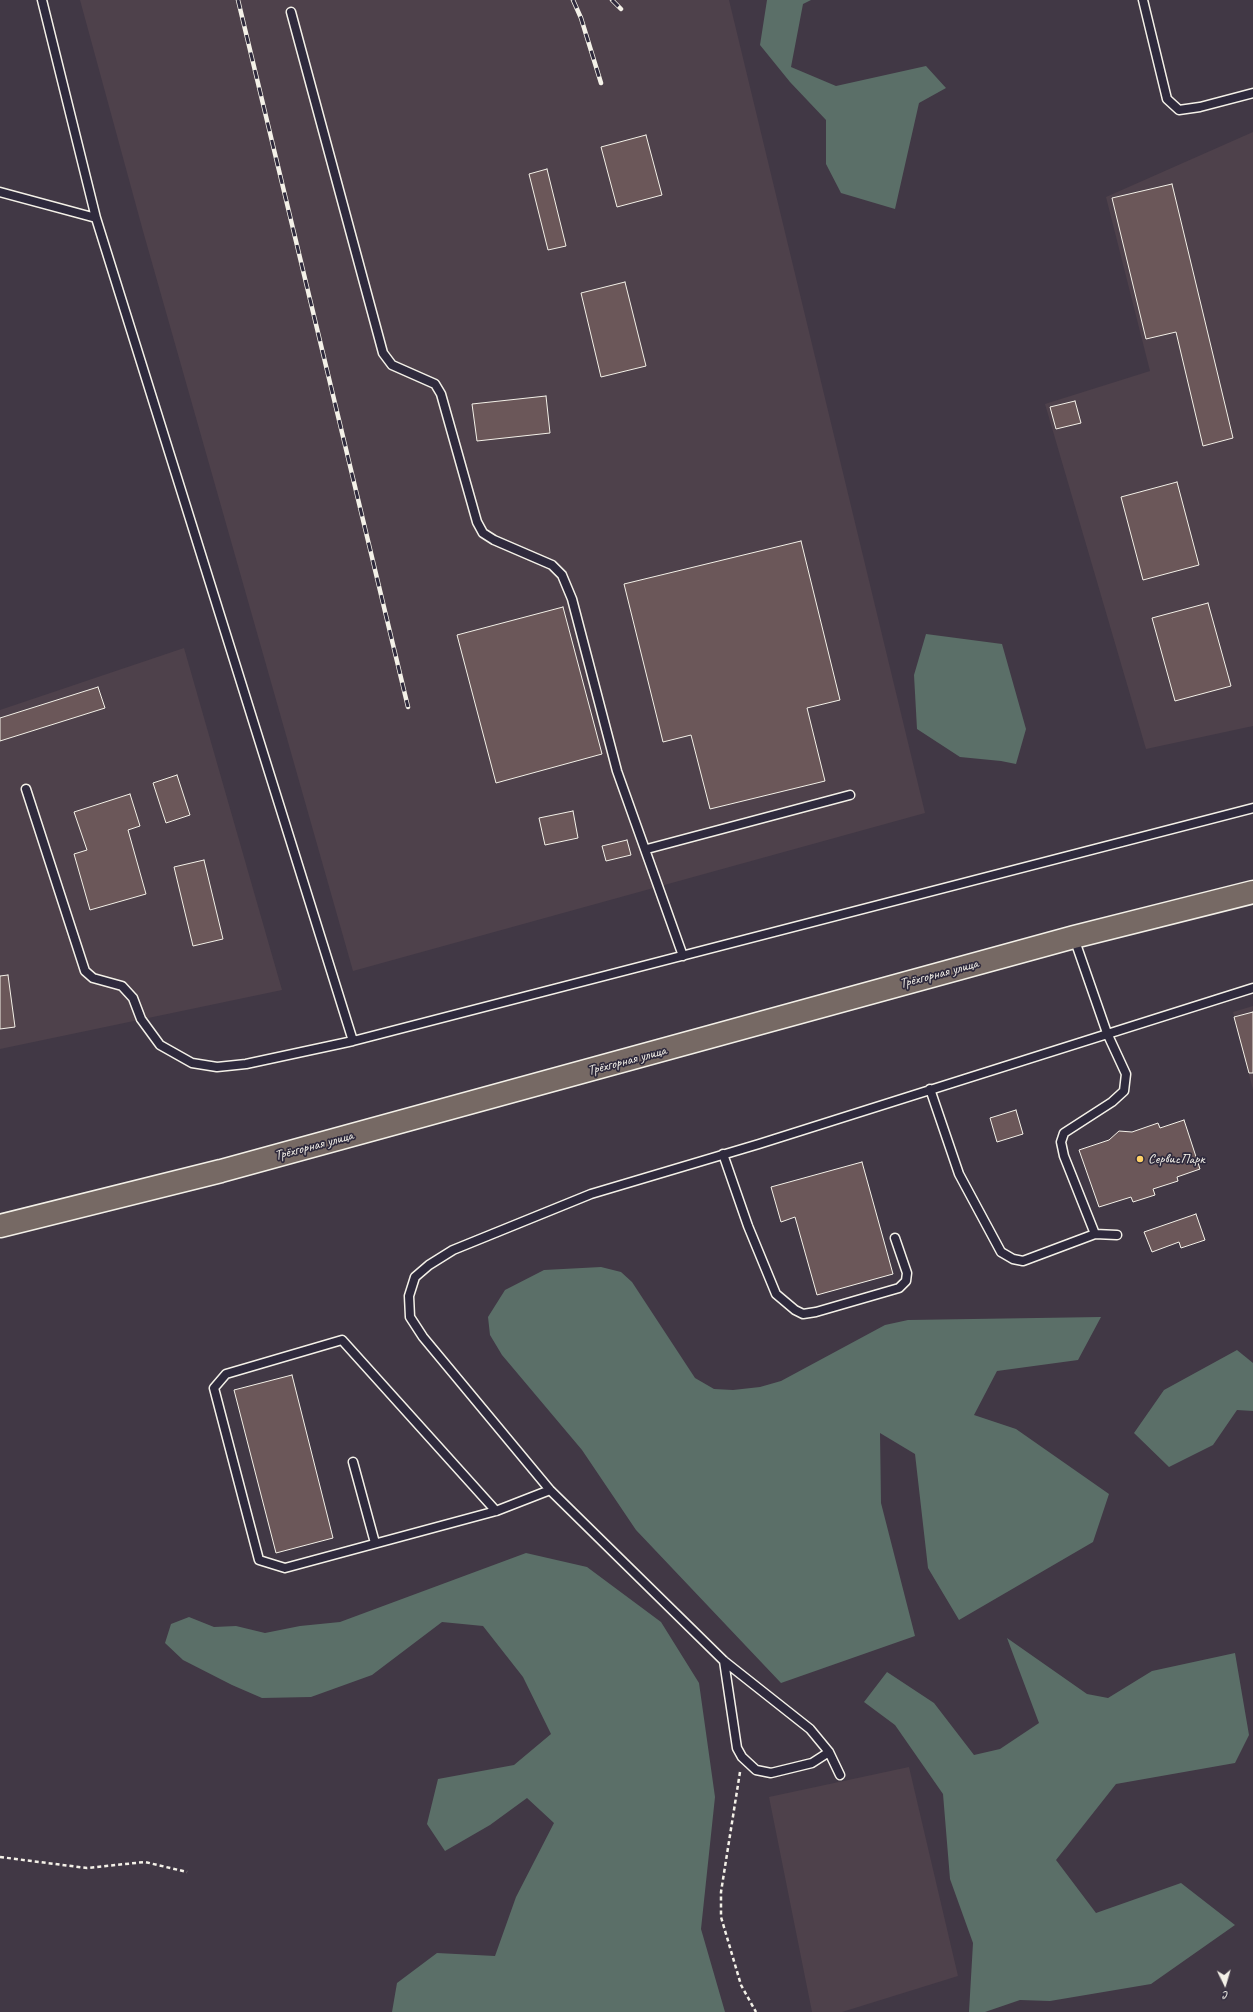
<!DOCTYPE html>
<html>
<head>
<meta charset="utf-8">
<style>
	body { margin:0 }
	#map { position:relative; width:1253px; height:2012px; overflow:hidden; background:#413845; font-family:Caveat,sans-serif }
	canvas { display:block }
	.north { position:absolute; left:1205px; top:1964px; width:40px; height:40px; -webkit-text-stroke:3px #2f2a3d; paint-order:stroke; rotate:175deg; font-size:11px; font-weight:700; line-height:16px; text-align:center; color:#f4f1e8 }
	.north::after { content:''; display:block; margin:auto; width:14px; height:18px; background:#f4f1e8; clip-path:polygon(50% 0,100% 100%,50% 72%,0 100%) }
</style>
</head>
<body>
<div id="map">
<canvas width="1253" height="2012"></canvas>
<div class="north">С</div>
</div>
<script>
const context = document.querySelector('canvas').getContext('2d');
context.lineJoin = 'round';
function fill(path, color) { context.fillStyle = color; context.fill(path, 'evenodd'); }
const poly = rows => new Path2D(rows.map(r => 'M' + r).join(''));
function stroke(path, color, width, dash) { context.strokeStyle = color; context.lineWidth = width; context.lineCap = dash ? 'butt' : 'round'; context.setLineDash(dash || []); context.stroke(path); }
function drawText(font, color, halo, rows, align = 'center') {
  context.font = font + ' Caveat,sans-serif'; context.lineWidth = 3.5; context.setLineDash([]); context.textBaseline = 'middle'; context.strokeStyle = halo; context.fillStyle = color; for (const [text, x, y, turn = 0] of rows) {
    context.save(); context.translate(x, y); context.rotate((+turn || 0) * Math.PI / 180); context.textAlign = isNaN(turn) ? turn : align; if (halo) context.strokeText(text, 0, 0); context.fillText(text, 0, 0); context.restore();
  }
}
const built = poly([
	[80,0,729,0,925,813,353,971,143,231],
	[1253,132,1253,726,1146,749,1045,404,1150,371,1106,197],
	[184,648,282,990,0,1049,0,710],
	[1253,1006,1253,1090,1233,1012],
	[909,1767,958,1976,842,2012,812,2012,769,1797]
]);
const green = poly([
	[767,0,811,0,803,4,791,67,836,86,926,66,946,88,919,103,895,209,841,193,826,164,826,120,790,82,760,45],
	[926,634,1002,644,1026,729,1016,764,1001,761,960,757,917,729,914,675],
	[601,1267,621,1272,632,1282,695,1378,714,1389,733,1390,760,1387,781,1381,885,1325,908,1320,1101,1317,1078,1360,997,1371,974,1415,1016,1429,1109,1494,1093,1542,959,1620,928,1568,915,1454,880,1433,881,1503,915,1636,781,1683,636,1530,582,1450,502,1355,490,1335,488,1317,505,1290,544,1270],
	[1237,1350,1253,1363,1253,1411,1237,1410,1213,1445,1169,1467,1134,1433,1164,1390],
	[526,1553,587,1567,661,1622,699,1683,715,1797,701,1929,725,2012,392,2012,397,1983,437,1953,495,1956,516,1897,554,1823,527,1798,490,1825,445,1851,427,1824,438,1779,514,1765,551,1734,523,1677,483,1626,442,1622,372,1675,311,1697,262,1698,232,1685,183,1660,165,1643,171,1624,189,1617,214,1627,236,1626,265,1633,300,1626,340,1622],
	[1007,1638,1087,1694,1108,1698,1152,1671,1235,1653,1249,1735,1235,1763,1116,1784,1056,1860,1096,1913,1181,1883,1235,1925,1151,1984,1050,2001,1020,2000,985,2012,969,2012,973,1943,950,1879,943,1794,895,1725,864,1702,887,1672,934,1703,974,1755,1000,1749,1039,1723]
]);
const building = poly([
	[646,135,662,195,617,207,601,147,646,135],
	[547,169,566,246,548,250,529,174,547,169],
	[1172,184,1233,438,1203,446,1176,332,1146,339,1112,198,1172,184],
	[625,282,646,366,601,377,581,293,625,282],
	[546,396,550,433,477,441,472,404,546,396],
	[1075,401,1081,423,1056,429,1050,407,1075,401],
	[1177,482,1199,565,1143,580,1121,497,1177,482],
	[801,541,840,700,807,708,825,781,710,809,691,735,663,742,624,584,801,541],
	[1208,603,1231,686,1175,701,1152,618,1208,603],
	[563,607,602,754,496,783,457,635,563,607],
	[98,687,105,708,0,741,0,718,98,687],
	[177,775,190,815,166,823,153,783,177,775],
	[130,794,140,826,128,830,146,894,90,910,74,854,87,850,74,812,130,794],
	[573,811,578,838,545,845,539,818,573,811],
	[627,840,631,855,606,861,602,846,627,840],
	[204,860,223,939,193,946,174,867,204,860],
	[8,975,15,1027,0,1029,0,976,8,975],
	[1253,1012,1253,1073,1249,1073,1234,1017,1253,1012],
	[1016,1110,1023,1134,997,1142,990,1118,1016,1110],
	[1184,1120,1200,1169,1177,1177,1178,1181,1153,1189,1155,1195,1133,1202,1131,1197,1099,1207,1079,1150,1109,1140,1119,1131,1132,1132,1158,1123,1160,1128,1184,1120],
	[862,1162,893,1274,817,1295,795,1217,781,1222,771,1187,862,1162],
	[1196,1214,1205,1240,1181,1248,1179,1242,1152,1252,1144,1232,1196,1214],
	[292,1375,333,1538,276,1553,234,1390,292,1375]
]);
const path = poly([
	[740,1772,721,1892,721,1917,741,1985,756,2012],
	[0,1857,87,1868,145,1862,187,1872]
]);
const service = poly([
	[42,0,96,218],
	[1143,0,1167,99,1179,110,1200,107,1253,93],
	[291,12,383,353,392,365,435,384,441,394,477,522,483,533,494,540,552,565,562,575,572,599,617,771,683,956],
	[0,192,96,218,353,1041],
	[26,789,85,971,93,978,122,986,133,998,141,1019,160,1045,192,1063,217,1067,246,1064,353,1041,1253,808],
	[647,849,850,795],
	[1074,938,1107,1033,1126,1074,1124,1091,1112,1102,1064,1133,1061,1142,1064,1156,1095,1234,1117,1235],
	[930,1089,959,1174,1001,1252,1013,1259,1023,1261,1095,1234],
	[723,1154,748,1226,776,1294,795,1310,803,1314,816,1312,899,1288,906,1281,907,1273,895,1238],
	[353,1462,375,1543],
	[496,1511,342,1340,226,1374,214,1388,259,1560,285,1568,496,1511,550,1490],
	[724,1661,737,1748,742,1757,756,1770,771,1773,812,1763,829,1752],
	[840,1775,829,1752,810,1729,724,1661,550,1490,423,1337,410,1317,409,1296,415,1277,429,1265,453,1250,591,1194,759,1144,1253,988]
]);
const trunk = poly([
	[0,1226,221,1171,1074,937,1253,892]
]);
const rail = poly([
	[238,0,408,707],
	[573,0,581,18,601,83],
	[612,0,621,9]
]);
const markers = [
	[1140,1159,4,"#ffd166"]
];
const streetNames = [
	["Трёхгорная улица",939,974,-15],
	["Трёхгорная улица",627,1061,-15],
	["Трёхгорная улица",314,1146,-15]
];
const poiNames = [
	["СервисПарк",1148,1159]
];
fill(built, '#4e414b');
fill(green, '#5b6f68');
fill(building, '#6b5759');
stroke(building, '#f4f1e8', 1);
stroke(service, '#f4f1e8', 11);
stroke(trunk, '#f4f1e8', 25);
stroke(path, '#f4f1e8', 2.5, [4, 3]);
stroke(service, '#2f2a3d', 8);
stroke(trunk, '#766964', 22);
stroke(rail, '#f4f1e8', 4.5);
stroke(rail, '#2f2a3d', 3, [9]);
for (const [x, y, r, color] of markers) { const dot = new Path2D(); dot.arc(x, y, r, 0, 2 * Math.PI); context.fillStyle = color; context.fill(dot); stroke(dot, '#2f2a3d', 1.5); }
drawText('14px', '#f4f1e8', '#2f2a3d', streetNames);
drawText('14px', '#f4f1e8', '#2f2a3d', poiNames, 'left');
</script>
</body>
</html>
